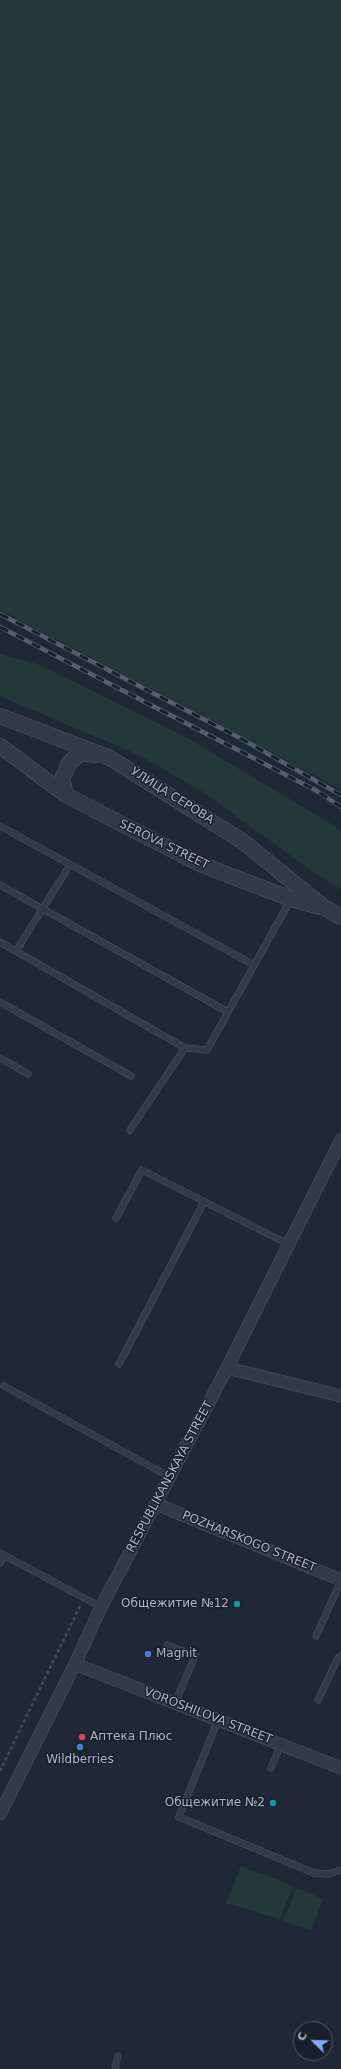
<!DOCTYPE html>
<html>
<head>
<meta charset="utf-8">
<style>
	body { margin:0 }
	#map { position:relative; width:341px; height:2069px; overflow:hidden; background:#1f2936; font-family:"DejaVu Sans",sans-serif }
	canvas { display:block }
	.north { position:absolute; left:293px; top:2021px; width:40px; height:40px; box-sizing:border-box; background:#19202b; border:1px solid #545c68; border-radius:50%; rotate:293deg; font-size:11px; font-weight:700; line-height:16px; text-align:center; color:#adb5c4 }
	.north::after { content:''; display:block; margin:auto; width:14px; height:18px; background:#7ea9f8; clip-path:polygon(50% 0,100% 100%,50% 72%,0 100%) }
</style>
</head>
<body>
<div id="map">
<canvas width="341" height="2069"></canvas>
<div class="north">С</div>
</div>
<script>
const context = document.querySelector('canvas').getContext('2d');
context.lineJoin = 'round';
function fill(path, color) { context.fillStyle = color; context.fill(path, 'evenodd'); }
const poly = rows => new Path2D(rows.map(r => 'M' + r).join(''));
function stroke(path, color, width, dash) { context.strokeStyle = color; context.lineWidth = width; context.lineCap = dash ? 'butt' : 'round'; context.setLineDash(dash || []); context.stroke(path); }
function drawText(font, color, halo, rows, align = 'center') {
  context.font = font + ' "DejaVu Sans",sans-serif'; context.lineWidth = 3; context.setLineDash([]); context.textBaseline = 'middle'; context.strokeStyle = halo; context.fillStyle = color; for (const [text, x, y, turn = 0] of rows) {
    context.save(); context.translate(x, y); context.rotate((+turn || 0) * Math.PI / 180); context.textAlign = isNaN(turn) ? turn : align; if (halo) context.strokeText(text, 0, 0); context.fillText(text, 0, 0); context.restore();
  }
}
const green = poly([
	[0,0,341,0,341,790,236,733,0,610],
	[0,654,37,664,184,736,341,830,341,889,316,874,203,792,141,756,0,696],
	[241,1866,293,1886,280,1919,226,1903],
	[297,1888,323,1899,311,1931,283,1920]
]);
const path = poly([
	[0,1771,80,1606]
]);
const service = poly([
	[0,826,254,965],
	[0,885,228,1012],
	[0,942,185,1048],
	[16,951,70,865],
	[0,1002,131,1076],
	[0,1058,28,1074],
	[130,1130,185,1048,207,1050,291,899],
	[116,1218,142,1170,288,1244],
	[119,1364,204,1202],
	[4,1386,170,1477],
	[0,1553,101,1607],
	[0,1563,4,1555],
	[316,1636,341,1581],
	[167,1645,195,1656,175,1703],
	[318,1700,338,1658,341,1656],
	[218,1720,179,1817,314,1873,329,1874,341,1870],
	[271,1768,281,1744],
	[115,2069,118,2056]
]);
const minor = poly([
	[227,1368,341,1396],
	[156,1504,341,1580],
	[75,1664,341,1768],
	[0,1814,75,1664,101,1607,227,1368,341,1140]
]);
const tertiary = poly([
	[0,716,110,758,242,841,325,908,341,917],
	[0,746,66,795,139,833,200,864,291,899,320,907],
	[66,795,62,779,69,763,81,753,95,755]
]);
const rail = poly([
	[0,614,240,738,341,795],
	[0,627,317,791,341,807]
]);
const markers = [
	[237,1604,4,"#0f9aa8"],
	[148,1654,4,"#3f7fe0"],
	[82,1737,4,"#e0444e"],
	[80,1747,4,"#3f7fe0"],
	[273,1803,4,"#0f9aa8"]
];
const streetNames = [
	["УЛИЦА СЕРОВА",172,796,32],
	["SEROVA STREET",164,845,26],
	["RESPUBLIKANSKAYA STREET",170,1477,-62],
	["POZHARSKOGO STREET",249,1542,22],
	["VOROSHILOVA STREET",208,1716,21]
];
const poiNames = [
	["Общежитие №12",229,1604],
	["Magnit",156,1654,"left"],
	["Аптека Плюс",90,1737,"left"],
	["Wildberries",80,1760,"center"],
	["Общежитие №2",265,1803]
];
fill(green, '#24383a');
stroke(service, '#505865', 7);
stroke(minor, '#505865', 13);
stroke(tertiary, '#505865', 16);
stroke(path, '#415457', 2.5, [3, 3]);
stroke(service, '#333b47', 6);
stroke(minor, '#333b47', 12);
stroke(tertiary, '#333b47', 15);
stroke(rail, '#555e6e', 4.5);
stroke(rail, '#19202b', 3, [9]);
for (const [x, y, r, color] of markers) { const dot = new Path2D(); dot.arc(x, y, r, 0, 2 * Math.PI); context.fillStyle = color; context.fill(dot); stroke(dot, '#19202b', 1.5); }
drawText('12px', '#adb5c4', '#19202b', streetNames);
drawText('12px', '#adb5c4', '#19202b', poiNames, 'right');
</script>
</body>
</html>
